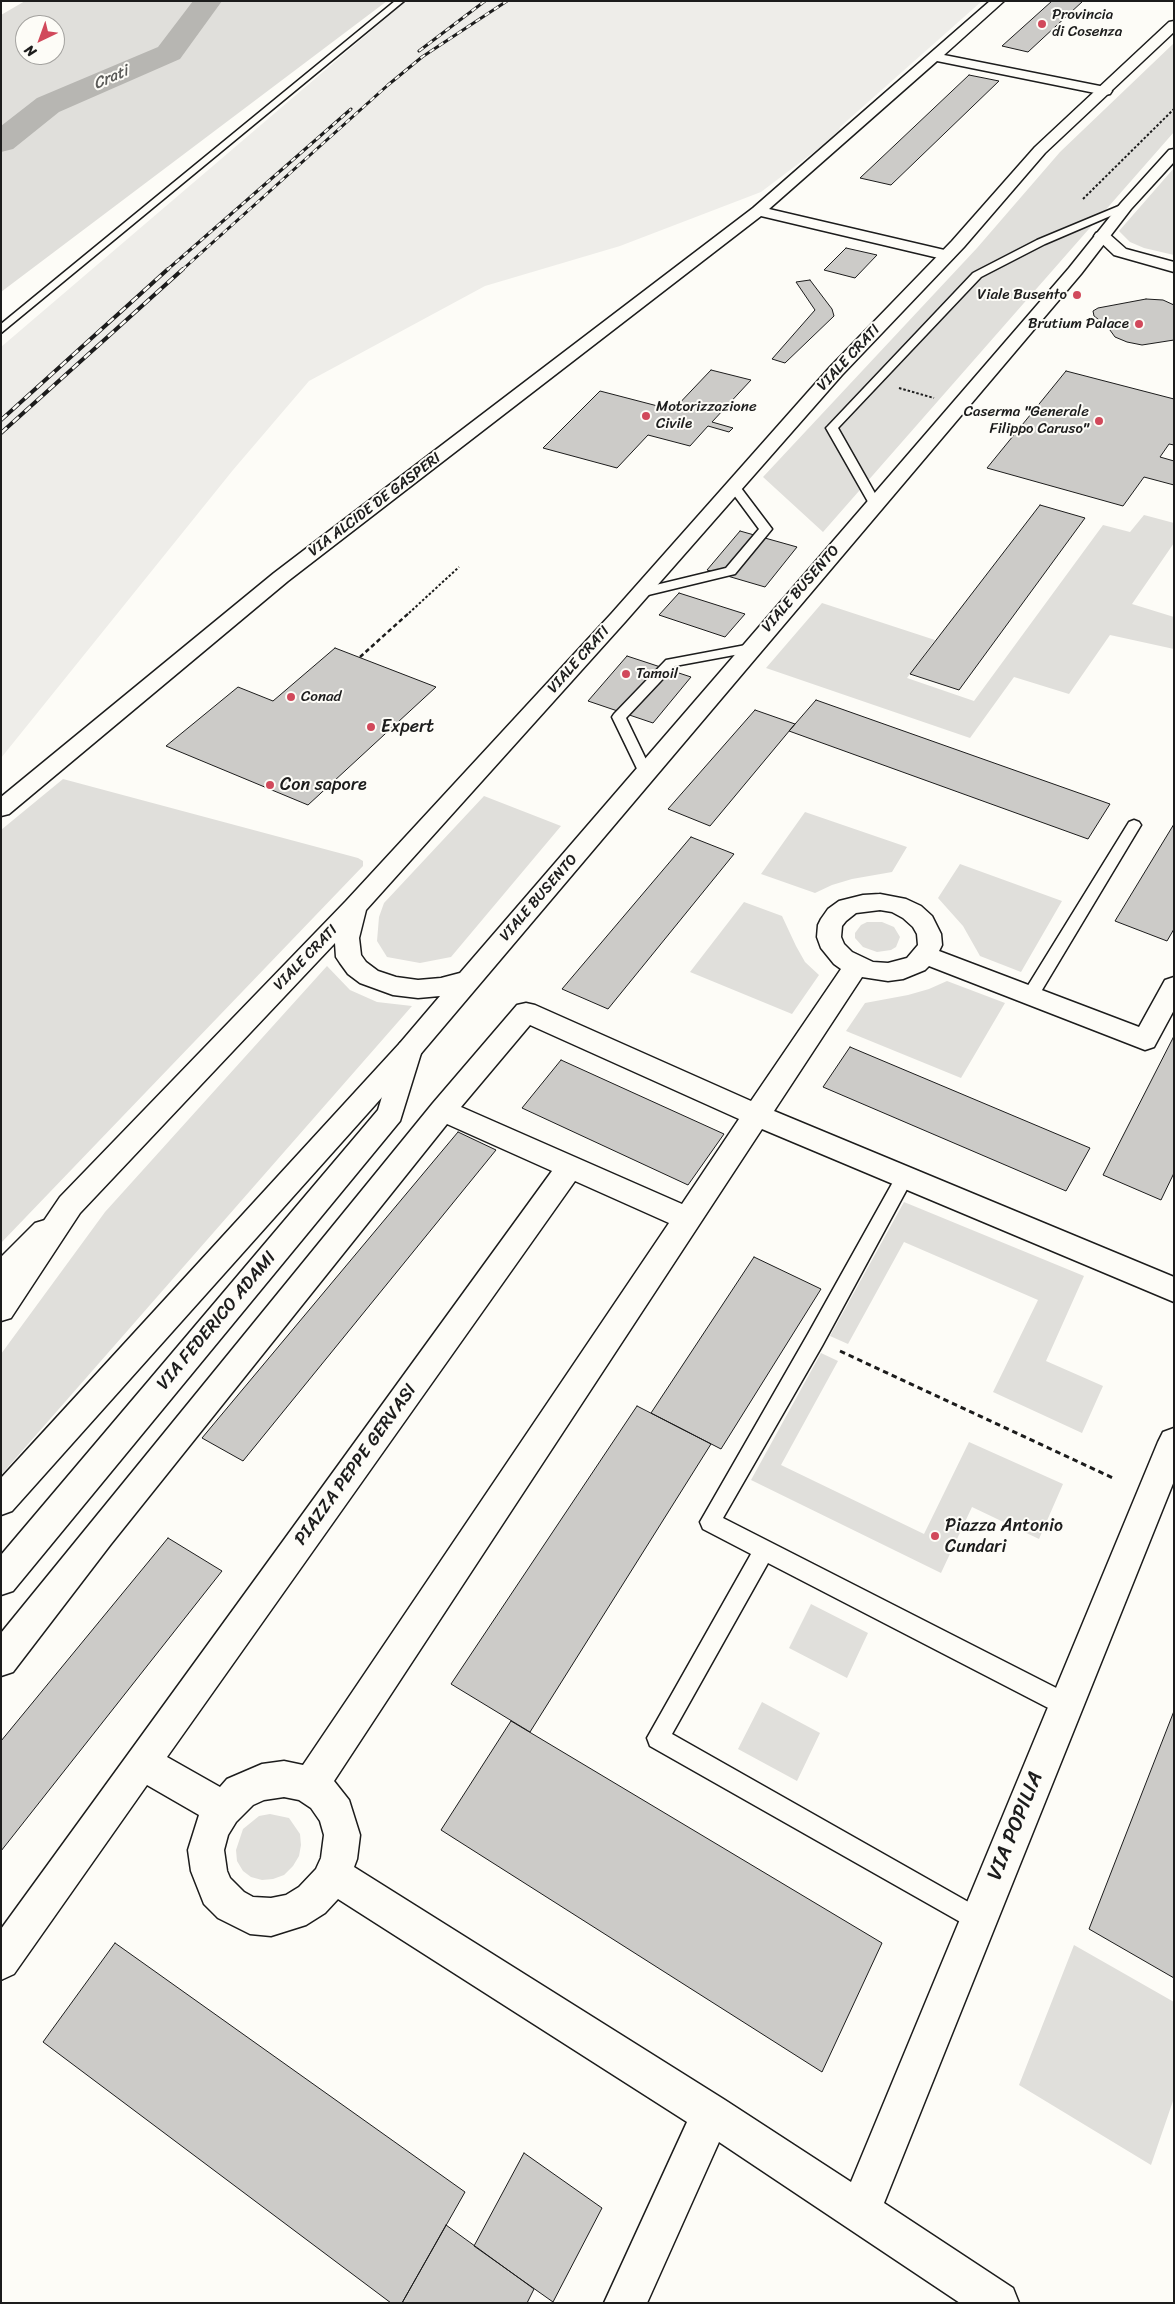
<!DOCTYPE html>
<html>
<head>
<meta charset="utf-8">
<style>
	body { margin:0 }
	#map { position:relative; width:1175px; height:2304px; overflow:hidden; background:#fdfcf7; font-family:Sriracha,sans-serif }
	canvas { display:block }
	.frame { position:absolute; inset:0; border:2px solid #1c1c1c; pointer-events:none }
	.north { position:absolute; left:15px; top:15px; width:50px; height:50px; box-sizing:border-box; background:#fdfcf7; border:1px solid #a3a29f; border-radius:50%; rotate:222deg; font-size:14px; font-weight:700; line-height:20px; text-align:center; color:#1c1c1c }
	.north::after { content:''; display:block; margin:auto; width:18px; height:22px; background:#d1495b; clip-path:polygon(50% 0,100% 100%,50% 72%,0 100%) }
</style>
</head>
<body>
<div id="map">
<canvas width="1175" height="2304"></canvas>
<div class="frame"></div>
<div class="north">N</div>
</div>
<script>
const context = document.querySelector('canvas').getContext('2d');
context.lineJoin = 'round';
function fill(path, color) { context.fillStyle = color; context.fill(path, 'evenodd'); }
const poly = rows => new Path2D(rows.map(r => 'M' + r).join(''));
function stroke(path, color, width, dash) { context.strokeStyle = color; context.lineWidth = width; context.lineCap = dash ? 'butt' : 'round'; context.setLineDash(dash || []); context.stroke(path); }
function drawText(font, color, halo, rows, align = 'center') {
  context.font = font + ' Sriracha,sans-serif'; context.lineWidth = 4; context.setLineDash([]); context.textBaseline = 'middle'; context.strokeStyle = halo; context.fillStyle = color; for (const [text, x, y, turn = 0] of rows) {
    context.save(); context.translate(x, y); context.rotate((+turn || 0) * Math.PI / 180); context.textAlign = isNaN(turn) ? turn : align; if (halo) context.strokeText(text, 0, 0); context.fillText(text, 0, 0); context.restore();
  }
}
const built = poly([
	[406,1,982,1,840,127,839,133,761,192,620,246,485,286,309,381,233,470,1,758,1,347]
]);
const green = poly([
	[25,1,387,1,1,292,1,15],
	[25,25,55,25,55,55,25,55],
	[1174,43,1174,132,823,532,763,477,977,248,1060,152],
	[1174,168,1174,255,1144,248,1130,242,1119,231],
	[1144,515,1174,523,1174,543,1132,604,1174,617,1174,649,1110,635,1069,694,1014,677,970,738,766,668,822,603,935,640,907,678,974,701,1103,525,1130,532],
	[63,779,358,858,363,861,363,866,1,1243,1,830],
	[484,796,561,826,451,957,420,963,387,957,377,941,379,917,384,903],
	[805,812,907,847,892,872,852,879,832,885,815,893,761,874],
	[960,864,1062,901,1021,972,980,956,963,926,938,898],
	[744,902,782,916,796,946,805,962,819,975,792,1014,690,972],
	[867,922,882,922,894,927,900,937,896,947,891,950,877,952,863,947,855,938,855,933,861,925],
	[327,966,350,990,377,1002,412,1006,1,1475,1,1354,105,1212],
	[947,981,1005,1003,961,1078,846,1031,865,1003,908,995,929,989],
	[904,1202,1084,1276,1046,1361,1103,1386,1082,1433,993,1392,1038,1300,904,1242,848,1344,830,1336],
	[821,1353,838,1361,781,1465,924,1534,969,1442,1063,1484,1039,1539,972,1507,941,1573,751,1480],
	[811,1604,868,1633,847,1678,789,1648],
	[762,1702,820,1733,797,1781,738,1749],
	[270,1814,289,1818,300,1834,301,1845,299,1856,293,1866,284,1875,273,1879,262,1880,251,1877,243,1871,237,1861,236,1850,243,1829,259,1816],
	[1074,1945,1174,2002,1174,2098,1151,2165,1019,2085]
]);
const river = poly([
	[193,1,222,1,180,59,59,112,13,149,1,152,1,126,37,98,158,47,193,1]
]);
const building = poly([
	[1052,1,1083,1,1028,52,1002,46,1052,1],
	[969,75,999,81,891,185,860,178,969,75],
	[846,248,877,255,855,278,824,270,846,248],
	[810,280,832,309,834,316,785,363,772,359,815,310,796,282,810,280],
	[1146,299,1163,300,1174,305,1174,340,1142,345,1127,342,1115,337,1107,326,1094,316,1093,311,1098,308,1146,299],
	[711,370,751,380,712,422,733,428,729,432,708,426,690,446,648,435,617,468,543,448,600,391,673,410,711,370],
	[1066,371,1174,399,1174,445,1169,444,1160,457,1174,461,1174,485,1144,477,1123,506,987,468,1066,371],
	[1040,505,1085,518,959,690,910,674,1040,505],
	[740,531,797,547,765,587,707,570,740,531],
	[679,593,745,614,725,637,659,615,679,593],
	[335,648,436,687,308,805,166,746,238,687,273,701,335,648],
	[627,656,691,677,653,723,588,701,627,656],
	[816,700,1110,804,1088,839,789,731,816,700],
	[755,710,795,724,710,826,668,809,755,710],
	[1174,824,1174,929,1167,941,1115,921,1174,824],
	[691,837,734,854,608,1009,562,989,691,837],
	[1174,1036,1174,1173,1161,1200,1103,1175,1174,1036],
	[850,1047,1090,1148,1066,1191,823,1087,850,1047],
	[561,1060,724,1134,688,1185,522,1108,561,1060],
	[458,1132,496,1150,243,1461,202,1438,458,1132],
	[754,1257,821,1289,721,1449,651,1413,754,1257],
	[637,1406,711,1444,530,1732,451,1684,637,1406],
	[168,1538,222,1571,1,1851,1,1741,168,1538],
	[1174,1711,1174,1978,1089,1929,1174,1711],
	[511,1721,882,1943,822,2072,441,1830,511,1721],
	[115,1943,465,2192,402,2303,391,2303,43,2042,115,1943],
	[524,2153,602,2208,553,2302,474,2246,524,2153],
	[446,2225,534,2289,527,2303,402,2303,446,2225]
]);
const pathFar2 = poly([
	[1083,199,1174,109],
	[899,388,934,398],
	[409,613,459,567]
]);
const pathFar1 = poly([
	[360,657,410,612]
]);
const path = poly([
	[840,1351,1113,1478]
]);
const service = poly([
	[395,1,404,1,1,333,1,324,395,1],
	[1126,203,1129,204,1129,208,1045,244,981,277,838,428,881,504,875,508,871,507,826,428,828,426,973,273,1037,240,1126,203],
	[734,483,738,484,772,529,735,574,640,597,635,596,634,593,635,590,726,568,759,529,728,487,734,483],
	[751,644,758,648,756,651,675,666,626,718,653,774,646,779,641,777,612,717,614,714,666,660,751,644],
	[1134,820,1139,822,1141,825,1036,1000,1030,1002,1024,1000,1022,996,1024,992,1129,822,1134,820],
	[904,1171,910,1173,913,1178,822,1346,723,1518,1074,1697,1077,1705,1074,1713,1066,1716,1058,1713,768,1563,672,1734,986,1912,990,1920,986,1928,978,1932,650,1746,647,1738,751,1554,703,1529,700,1522,808,1334,898,1173,904,1171]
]);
const minor = poly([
	[990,1,1004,1,944,55,1105,87,1110,88,1112,91,1110,94,1105,95,937,61,769,209,953,252,955,255,953,258,947,260,761,216,288,581,9,814,1,816,1,797,274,573,753,208,990,1],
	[1102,231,1108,233,1126,249,1174,262,1174,272,1114,255,1094,236,1096,233,1102,231],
	[880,894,906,899,921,906,932,916,941,934,942,945,939,951,1139,1027,1165,980,1174,977,1174,1010,1154,1047,1145,1050,929,966,925,970,903,979,888,981,862,977,774,1111,1174,1277,1174,1302,762,1129,334,1781,349,1800,360,1835,357,1859,354,1867,725,2100,851,2182,1158,1442,1163,1432,1174,1428,1174,1481,884,2203,1013,2288,1019,2303,960,2303,719,2142,647,2303,604,2303,687,2122,338,1899,325,1913,306,1925,271,1936,250,1934,218,1918,204,1904,191,1871,188,1850,199,1815,147,1785,14,1974,1,1980,1,1929,552,1171,447,1124,111,1544,13,1672,1,1676,1,1633,433,1103,517,1005,526,1003,535,1005,751,1101,841,969,834,964,821,948,817,937,818,925,821,919,828,909,839,901,863,895,880,894],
	[880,910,892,912,903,918,913,927,917,934,918,945,907,958,888,963,873,962,852,952,844,944,841,937,842,926,846,921,856,913,880,910],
	[530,1025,739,1119,682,1204,461,1107,530,1025],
	[575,1181,669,1223,303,1765,284,1761,262,1764,227,1779,220,1787,167,1757,575,1181],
	[284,1797,299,1800,311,1808,320,1821,324,1835,321,1858,316,1869,299,1887,286,1895,271,1898,253,1897,244,1892,230,1878,227,1871,224,1850,228,1835,236,1822,253,1805,264,1800,284,1797]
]);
const tertiary = poly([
	[409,1040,418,1043,422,1050,400,1121,13,1591,1,1595,1,1555,378,1110,396,1050,400,1043,409,1040],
	[45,1220,55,1223,59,1231,55,1239,11,1284,1,1288,1,1257,35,1223,45,1220]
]);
const primary = poly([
	[1174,21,1174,32,1045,153,964,247,842,375,625,622,366,910,359,938,361,955,366,962,378,971,396,977,418,980,441,978,460,973,1069,268,1121,203,1169,150,1174,149,1174,162,1131,209,1081,274,418,1057,12,1511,1,1515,1,1478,400,1043,440,996,418,998,393,995,360,983,348,974,340,963,336,957,335,943,80,1213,11,1318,1,1321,1,1284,60,1197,346,901,611,614,830,367,952,241,1035,147,1169,22,1174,21]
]);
const railFar1 = poly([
	[419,51,485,1],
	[167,270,351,109],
	[182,270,388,85,422,57,507,1]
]);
const rail = poly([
	[1,420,168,269],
	[1,433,183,269]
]);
const markers = [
	[1042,24,5,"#d1495b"],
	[1077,295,5,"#d1495b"],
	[1139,324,5,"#d1495b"],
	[646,416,5,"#d1495b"],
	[1099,421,5,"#d1495b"],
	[626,674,5,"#d1495b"],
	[291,697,5,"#d1495b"],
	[371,727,5,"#d1495b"],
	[270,785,5,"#d1495b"],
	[935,1536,5,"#d1495b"]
];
const farPoinames = [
	["Provincia",1052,15],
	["di Cosenza",1052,32],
	["Viale Busento",1067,295,"right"],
	["Brutium Palace",1129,324,"right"],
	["Motorizzazione",656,407],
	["Civile",656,424],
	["Caserma \"Generale",1089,412,"right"],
	["Filippo Caruso\"",1089,429,"right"],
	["Tamoil",636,674],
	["Conad",301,697]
];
const farStreetnames = [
	["VIALE CRATI",849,358,-47],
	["VIA ALCIDE DE GASPERI",375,505,-37],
	["VIALE BUSENTO",801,589,-49],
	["VIALE CRATI",579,660,-48],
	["VIALE BUSENTO",539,898,-49],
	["VIALE CRATI",306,958,-46]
];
const farWaternames = [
	["Crati",111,78,-24]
];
const poiNames = [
	["Expert",381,727],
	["Con sapore",280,785],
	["Piazza Antonio",945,1526],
	["Cundari",945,1547]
];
const streetNames = [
	["VIA FEDERICO ADAMI",217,1321,-50],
	["PIAZZA PEPPE GERVASI",356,1465,-54]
];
const nearStreetnames = [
	["VIA POPILIA",1016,1826,-68]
];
fill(built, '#eeede9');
fill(green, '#e0dfdb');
fill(river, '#b7b6b2');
fill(building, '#cccbc8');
stroke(building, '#1c1c1c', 1);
stroke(service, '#1c1c1c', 3);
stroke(minor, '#1c1c1c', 3);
stroke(tertiary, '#1c1c1c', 3);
stroke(primary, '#1c1c1c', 3);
stroke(pathFar2, '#1c1c1c', 2, [2.5, 2]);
stroke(pathFar1, '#1c1c1c', 2.5, [4.5, 3]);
stroke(path, '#1c1c1c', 3, [5.5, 4]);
fill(service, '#fdfcf7');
fill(minor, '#fdfcf7');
fill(tertiary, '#fdfcf7');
fill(primary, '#fdfcf7');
stroke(railFar1, '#1c1c1c', 3);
stroke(rail, '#1c1c1c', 4);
stroke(railFar1, '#fdfcf7', 2, [5.5]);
stroke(rail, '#fdfcf7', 2.5, [8]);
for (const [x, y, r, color] of markers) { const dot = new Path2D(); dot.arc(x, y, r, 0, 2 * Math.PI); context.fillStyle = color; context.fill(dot); stroke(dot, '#fdfcf7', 2); }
drawText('15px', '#1c1c1c', '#fdfcf7', farPoinames, 'left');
drawText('15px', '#1c1c1c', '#fdfcf7', farStreetnames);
drawText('italic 16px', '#5a5a58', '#fdfcf7', farWaternames);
drawText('18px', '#1c1c1c', '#fdfcf7', poiNames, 'left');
drawText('18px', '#1c1c1c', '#fdfcf7', streetNames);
drawText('21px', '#1c1c1c', '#fdfcf7', nearStreetnames);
</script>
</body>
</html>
